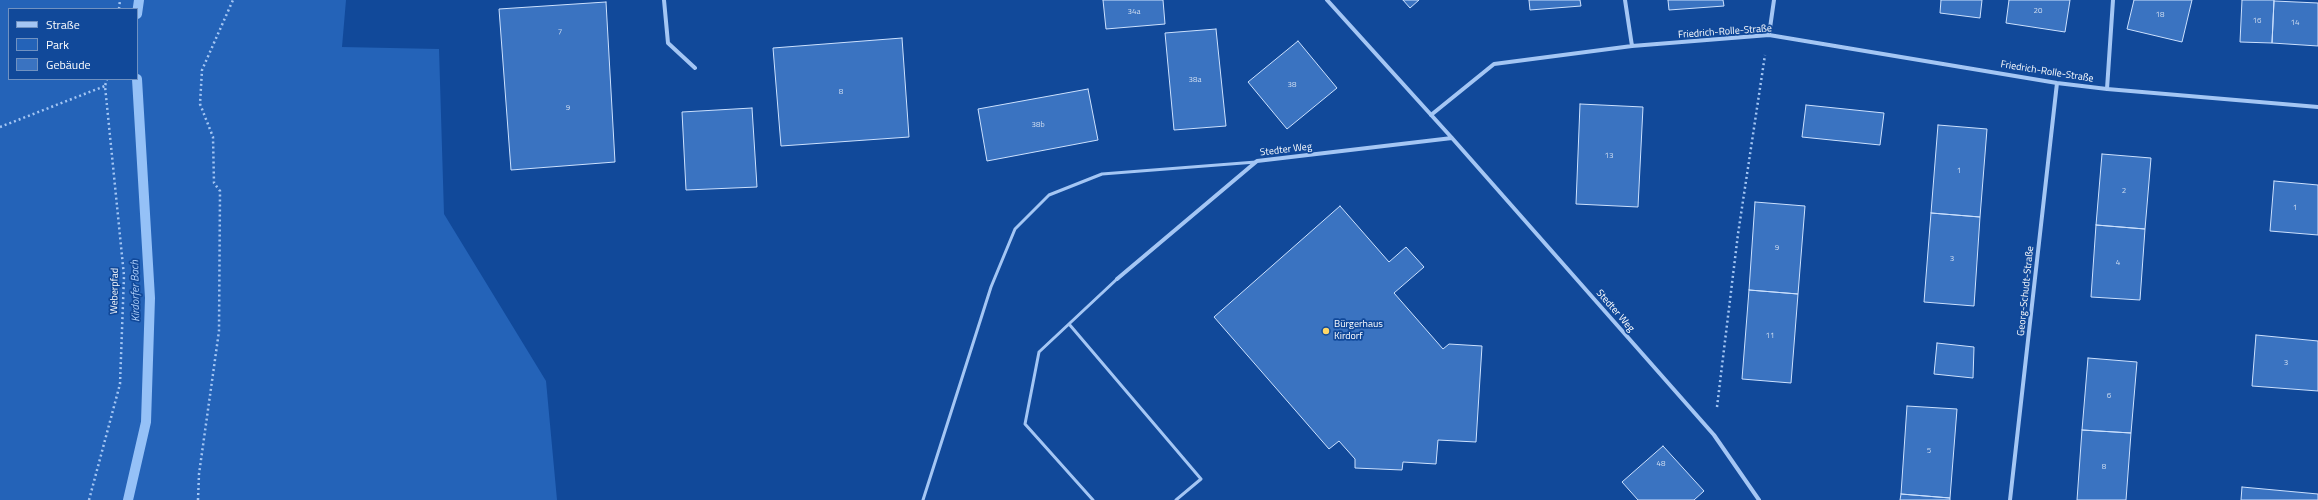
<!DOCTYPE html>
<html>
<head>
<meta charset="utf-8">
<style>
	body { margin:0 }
	#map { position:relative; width:2318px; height:500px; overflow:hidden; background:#11499a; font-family:"Titillium Web",sans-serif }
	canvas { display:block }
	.legend { position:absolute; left:8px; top:8px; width:130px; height:72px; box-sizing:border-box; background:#11499a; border:1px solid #7092c2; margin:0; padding:5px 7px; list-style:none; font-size:12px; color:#fff }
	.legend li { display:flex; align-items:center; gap:8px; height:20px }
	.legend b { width:20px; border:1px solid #7092c2 }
</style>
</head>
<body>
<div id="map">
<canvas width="2318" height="500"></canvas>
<ul class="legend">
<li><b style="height:5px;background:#a4c6f4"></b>Straße</li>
<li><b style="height:11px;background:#2463b8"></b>Park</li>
<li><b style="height:11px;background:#3a73c1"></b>Gebäude</li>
</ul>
</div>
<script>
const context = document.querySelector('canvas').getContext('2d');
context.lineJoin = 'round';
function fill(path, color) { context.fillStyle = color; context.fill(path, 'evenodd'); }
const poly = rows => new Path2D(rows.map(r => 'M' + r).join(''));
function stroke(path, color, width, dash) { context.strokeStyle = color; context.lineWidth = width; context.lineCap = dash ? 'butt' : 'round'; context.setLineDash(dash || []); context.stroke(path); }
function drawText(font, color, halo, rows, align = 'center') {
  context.font = font + ' "Titillium Web",sans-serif'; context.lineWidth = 3.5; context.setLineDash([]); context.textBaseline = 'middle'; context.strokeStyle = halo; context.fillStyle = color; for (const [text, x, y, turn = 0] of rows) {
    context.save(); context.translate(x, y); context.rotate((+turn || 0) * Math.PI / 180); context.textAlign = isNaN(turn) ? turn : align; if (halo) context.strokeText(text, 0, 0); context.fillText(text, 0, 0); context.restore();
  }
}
const green = poly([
	[0,0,346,0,342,47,439,49,444,214,546,381,557,500,0,500],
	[9,9,137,9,137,79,9,79]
]);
const stream = poly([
	[137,14,139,0],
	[128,500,146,422,150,298,137,79]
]);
const building = poly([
	[1103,0,1163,0,1165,24,1106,29,1103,0],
	[1403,0,1419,0,1410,8,1403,0],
	[1529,0,1580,0,1581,6,1530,10,1529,0],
	[1668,0,1723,0,1724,6,1669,10,1668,0],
	[1941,0,1982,0,1980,18,1940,13,1941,0],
	[2009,0,2070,0,2065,32,2006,23,2009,0],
	[2134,0,2192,0,2182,42,2127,29,2134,0],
	[2242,0,2274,0,2272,43,2240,42,2242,0],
	[2274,1,2318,3,2318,46,2272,43,2274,1],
	[606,2,615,162,511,170,499,9,606,2],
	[1216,29,1226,126,1174,130,1165,33,1216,29],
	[902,38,909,137,781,146,773,48,902,38],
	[1298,41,1337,88,1287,129,1248,82,1298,41],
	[1088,89,1098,140,987,161,978,109,1088,89],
	[1580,104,1643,107,1638,207,1576,204,1580,104],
	[1806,105,1884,113,1880,145,1802,137,1806,105],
	[752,108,757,187,686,190,682,112,752,108],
	[1938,125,1987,129,1980,217,1931,213,1938,125],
	[2102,154,2151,158,2145,229,2096,225,2102,154],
	[2274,181,2318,185,2318,235,2270,231,2274,181],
	[1755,202,1805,206,1798,294,1749,290,1755,202],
	[1340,206,1389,262,1406,247,1424,267,1394,293,1443,349,1449,344,1482,346,1476,442,1438,440,1436,464,1403,462,1402,470,1355,468,1355,459,1339,441,1329,449,1214,317,1340,206],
	[1931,213,1980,217,1974,306,1924,302,1931,213],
	[2096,225,2145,229,2140,300,2091,297,2096,225],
	[1749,290,1798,294,1791,383,1742,379,1749,290],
	[2256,335,2318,341,2318,391,2252,386,2256,335],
	[1937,343,1974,347,1973,378,1934,374,1937,343],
	[2088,358,2137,362,2131,433,2082,430,2088,358],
	[1907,406,1957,409,1950,498,1901,494,1907,406],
	[2082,430,2131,433,2126,500,2077,500,2082,430],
	[1663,446,1704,491,1694,500,1638,500,1622,482,1663,446],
	[2242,487,2318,494,2318,500,2241,500,2242,487],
	[1901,494,1950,498,1950,500,1900,500,1901,494]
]);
const path = poly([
	[119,9,120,0],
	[0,127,105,86],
	[1717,407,1738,234,1765,55],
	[89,500,120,384,124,276,105,86,107,79],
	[198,500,199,474,219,331,220,191,214,183,213,137,200,104,202,70,233,0]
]);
const lane = poly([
	[1069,324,1201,479,1176,500],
	[923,500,991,287,1015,229,1049,195,1102,174,1256,162],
	[1093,500,1025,424,1039,352,1117,279]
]);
const street = poly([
	[664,0,668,43,695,68],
	[1327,0,1452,138,1714,435,1759,500],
	[1625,0,1632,46],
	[1769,35,1774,0],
	[2107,89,2113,0],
	[1431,115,1494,64,1632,46,1769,35,2057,83,2107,89,2318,107],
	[1117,279,1257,161,1452,138],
	[2010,500,2057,83]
]);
const markers = [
	[1326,331,4,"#ffd767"]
];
const numberNames = [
	["20",2038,11],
	["34a",1134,12],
	["18",2160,15],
	["16",2257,21],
	["14",2295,23],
	["7",560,32],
	["38a",1195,80],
	["38",1292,85],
	["8",841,92],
	["9",568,108],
	["38b",1038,125],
	["13",1609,156],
	["1",1959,171],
	["2",2124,191],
	["1",2295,208],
	["9",1777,248],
	["3",1952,259],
	["4",2118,263],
	["11",1770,336],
	["3",2286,363],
	["6",2109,396],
	["5",1929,451],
	["48",1661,464],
	["8",2104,467]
];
const streetNames = [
	["Friedrich-Rolle-Straße",1725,32,-4],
	["Friedrich-Rolle-Straße",2047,72,9],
	["Stedter Weg",1286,150,-7],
	["Weberpfad",115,291,-89],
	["Georg-Schudt-Straße",2026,291,-84],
	["Stedter Weg",1615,311,49]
];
const poiNames = [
	["Bürgerhaus",1334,325],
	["Kirdorf",1334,337]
];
const waterNames = [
	["Kirdorfer Bach",136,291,-91]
];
fill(green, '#2463b8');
stroke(stream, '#95c1f7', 10);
fill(building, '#3a73c1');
stroke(building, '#cce1fe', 1);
stroke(path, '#a4c6f4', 2.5, [2, 3]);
stroke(lane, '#a4c6f4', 3);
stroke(street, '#a4c6f4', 4);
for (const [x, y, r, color] of markers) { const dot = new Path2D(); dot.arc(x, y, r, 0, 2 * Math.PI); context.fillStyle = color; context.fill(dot); stroke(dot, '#11499a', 1.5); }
drawText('8px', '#cedcf0', null, numberNames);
drawText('10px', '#fff', '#11499a', streetNames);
drawText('10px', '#fff', '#11499a', poiNames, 'left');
drawText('italic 11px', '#b0d0fb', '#11499a', waterNames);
</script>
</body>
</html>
